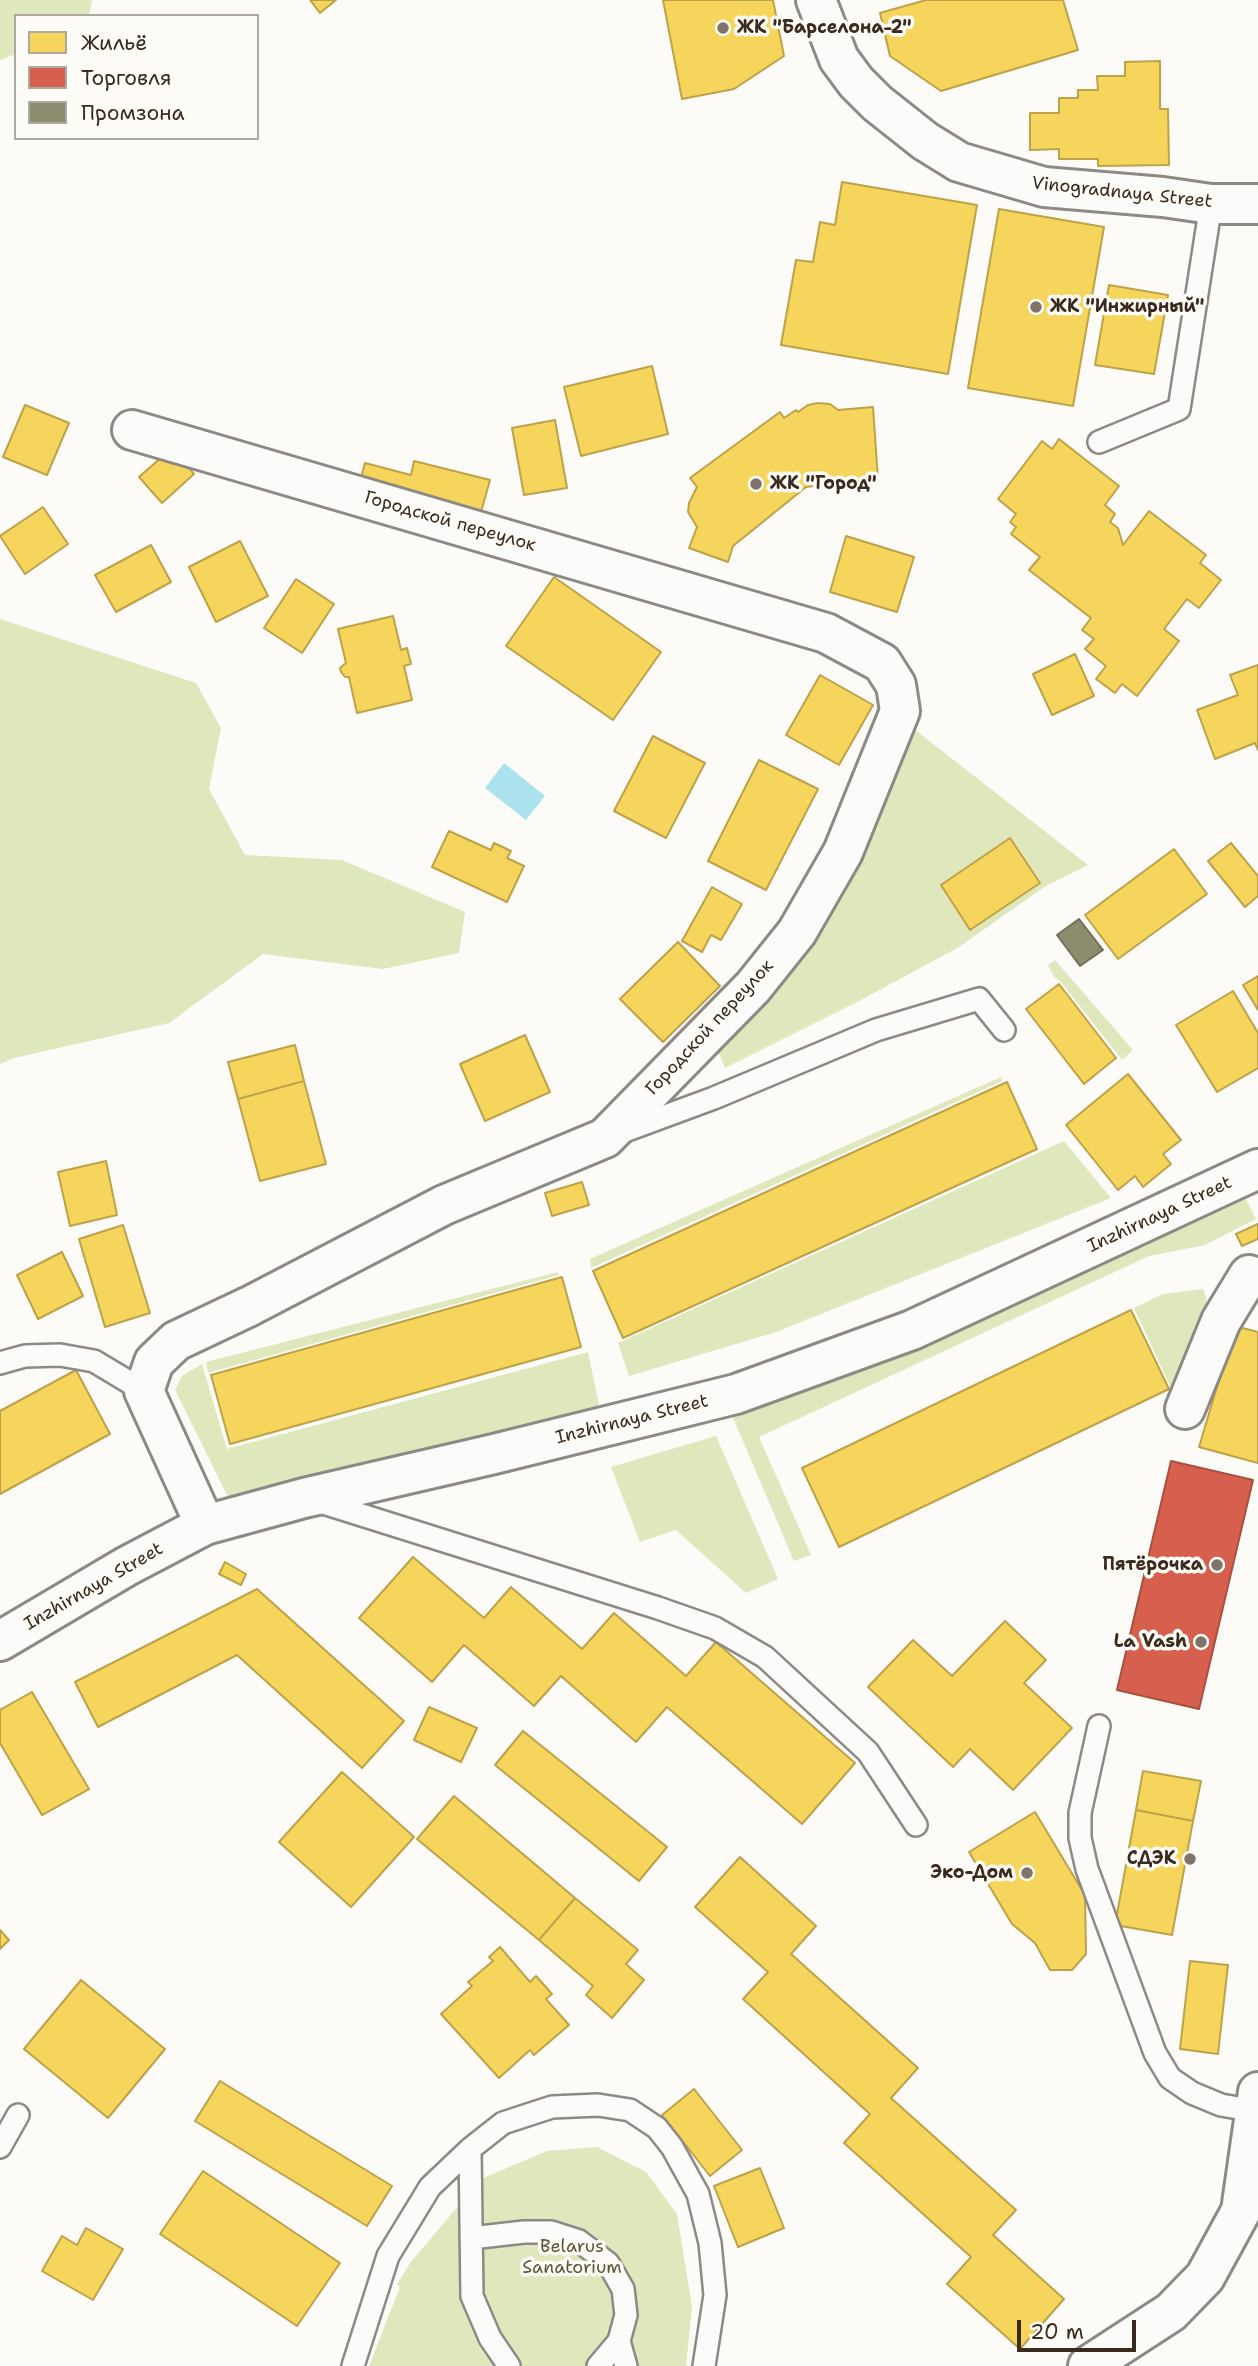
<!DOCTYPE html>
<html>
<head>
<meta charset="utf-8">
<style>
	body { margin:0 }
	#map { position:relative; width:1258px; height:2366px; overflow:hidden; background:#fcfbf8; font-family:"Shantell Sans",sans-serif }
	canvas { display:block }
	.legend { position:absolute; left:14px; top:14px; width:245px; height:126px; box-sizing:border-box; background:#fdfcf7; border:2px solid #afa8a0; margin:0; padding:9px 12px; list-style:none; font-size:21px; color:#3b2a1e }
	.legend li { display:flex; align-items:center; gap:14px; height:35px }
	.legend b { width:35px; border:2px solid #afa8a0 }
	.scale { position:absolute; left:1017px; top:2320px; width:119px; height:32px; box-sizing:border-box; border:4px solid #3b2a1e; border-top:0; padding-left:9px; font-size:21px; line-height:24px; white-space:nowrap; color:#3b2a1e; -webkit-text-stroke:5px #fdfcf7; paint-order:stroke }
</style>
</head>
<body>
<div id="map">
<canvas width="1258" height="2366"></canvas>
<ul class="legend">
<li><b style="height:19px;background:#f6d55c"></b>Жильё</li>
<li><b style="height:19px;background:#d6604d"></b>Торговля</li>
<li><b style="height:19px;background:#8c8c6e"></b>Промзона</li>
</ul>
<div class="scale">20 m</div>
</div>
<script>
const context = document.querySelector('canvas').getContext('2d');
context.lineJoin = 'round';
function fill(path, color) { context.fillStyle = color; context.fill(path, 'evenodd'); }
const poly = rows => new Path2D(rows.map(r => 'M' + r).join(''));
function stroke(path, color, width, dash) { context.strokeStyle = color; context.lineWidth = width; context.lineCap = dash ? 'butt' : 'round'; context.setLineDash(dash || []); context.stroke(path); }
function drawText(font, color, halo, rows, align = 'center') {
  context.font = font + ' "Shantell Sans",sans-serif'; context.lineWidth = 7; context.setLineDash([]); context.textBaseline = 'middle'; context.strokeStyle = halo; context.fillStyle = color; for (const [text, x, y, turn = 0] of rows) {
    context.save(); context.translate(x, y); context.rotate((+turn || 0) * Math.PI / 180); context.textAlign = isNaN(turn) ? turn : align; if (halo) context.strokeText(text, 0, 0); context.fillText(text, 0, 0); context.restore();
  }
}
const green = poly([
	[0,0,92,0,89,16,16,16,16,54,0,60],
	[0,619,196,683,221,728,209,789,245,855,342,860,465,912,459,953,383,969,263,954,169,1023,14,1058,0,1064],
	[914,729,1088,865,1044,887,959,947,861,1000,725,1068,717,1049,813,941,861,861],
	[1055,960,1133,1050,1122,1060,1061,982,1054,977,1048,965],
	[1001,1077,1002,1081,591,1268,590,1259],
	[1064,1141,1111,1198,776,1332,629,1376,618,1343],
	[1246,1199,1256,1219,1205,1245,1149,1256,759,1437,811,1555,794,1561,731,1413,915,1349],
	[558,1272,559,1275,208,1373,206,1362],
	[1203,1289,1211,1311,1171,1388,1134,1308,1163,1294],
	[588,1352,600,1410,229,1499,175,1390,182,1376,202,1364,227,1449],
	[716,1436,778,1579,746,1593,676,1530,640,1542,611,1467],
	[597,2147,646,2172,677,2214,692,2307,686,2366,369,2366,400,2287,397,2285,410,2263,481,2179,547,2151]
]);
const water = poly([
	[504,763,545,796,526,820,485,788]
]);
const homes = poly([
	[310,0,336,0,320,13,310,0],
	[663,0,773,0,784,56,734,89,682,99,663,0],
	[926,0,1063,0,1078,50,941,91,890,56,880,13,926,0],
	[1160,61,1160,109,1168,109,1169,165,1098,166,1098,159,1059,159,1059,149,1030,150,1030,113,1059,113,1059,98,1078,98,1078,90,1098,90,1097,76,1125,76,1125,62,1160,61],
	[842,182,977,205,948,374,781,345,796,260,813,262,820,222,835,225,842,182],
	[999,209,1104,227,1073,406,968,388,999,209],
	[1109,285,1168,295,1154,374,1095,365,1109,285],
	[652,366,668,434,581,456,564,387,652,366],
	[818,403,830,404,838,410,873,407,878,479,806,487,733,546,728,562,689,548,697,527,688,512,689,503,697,487,690,478,780,412,784,418,796,410,798,412,808,405,818,403],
	[25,405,69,423,47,475,3,457,25,405],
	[555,420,567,488,524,495,512,428,555,420],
	[1059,439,1119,486,1105,505,1115,514,1110,522,1118,528,1123,545,1149,511,1206,555,1200,563,1221,580,1199,608,1187,599,1164,629,1179,641,1137,696,1122,684,1115,693,1096,679,1106,666,1085,649,1094,639,1082,630,1091,618,1029,570,1040,557,1011,534,1016,527,1010,522,1016,514,998,499,1042,441,1052,449,1059,439],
	[172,448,194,474,162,503,139,477,172,448],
	[414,461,490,480,479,519,358,488,365,463,411,475,414,461],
	[43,507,68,544,25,574,0,536,43,507],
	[846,536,914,557,897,612,830,592,846,536],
	[240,541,268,596,216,622,189,567,240,541],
	[151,545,171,582,116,612,95,575,151,545],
	[554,577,661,652,613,720,506,646,554,577],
	[296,579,334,604,302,653,264,628,296,579],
	[393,616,401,650,407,648,411,664,404,666,412,700,357,713,349,677,345,677,341,672,340,668,346,663,338,629,393,616],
	[1075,654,1094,696,1052,715,1033,674,1075,654],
	[1258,665,1258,750,1255,743,1215,759,1197,710,1238,695,1230,675,1258,665],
	[820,675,873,705,839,765,786,735,820,675],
	[653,736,705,763,666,838,614,811,653,736],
	[759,760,818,789,766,890,708,861,759,760],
	[449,831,491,850,494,843,511,851,507,858,524,866,507,902,432,867,449,831],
	[1010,838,1040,883,970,930,941,885,1010,838],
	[1231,843,1258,876,1258,896,1245,907,1208,861,1231,843],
	[1174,849,1207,894,1118,959,1085,915,1174,849],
	[712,887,742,904,721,940,711,935,702,952,682,941,712,887],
	[678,942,720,986,663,1042,620,999,678,942],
	[1258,976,1258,1010,1243,985,1258,976],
	[1059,984,1116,1058,1084,1084,1026,1009,1059,984],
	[1233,991,1258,1033,1258,1068,1217,1092,1176,1025,1233,991],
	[525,1035,550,1092,485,1121,460,1064,525,1035],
	[295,1045,304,1081,238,1099,228,1062,295,1045],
	[1128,1074,1181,1140,1163,1154,1171,1164,1143,1187,1135,1176,1118,1190,1066,1125,1128,1074],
	[304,1081,326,1164,260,1181,238,1099,304,1081],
	[1007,1082,1037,1149,623,1338,593,1271,1007,1082],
	[106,1161,117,1215,70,1226,58,1172,106,1161],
	[582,1182,589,1205,552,1216,545,1193,582,1182],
	[1258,1224,1258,1239,1242,1246,1236,1234,1258,1224],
	[123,1225,150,1313,105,1327,79,1239,123,1225],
	[62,1252,83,1296,38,1319,17,1275,62,1252],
	[562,1277,581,1347,230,1444,211,1375,562,1277],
	[1131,1310,1169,1389,839,1547,802,1468,1131,1310],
	[1235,1326,1258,1332,1258,1463,1199,1447,1235,1326],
	[76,1370,110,1434,0,1494,0,1411,76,1370],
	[413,1557,484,1618,511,1587,582,1649,614,1613,686,1676,716,1642,855,1763,802,1824,667,1707,636,1742,561,1676,534,1706,464,1645,432,1682,359,1618,413,1557],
	[225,1562,246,1574,241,1585,219,1574,225,1562],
	[257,1589,404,1721,362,1768,237,1655,98,1727,75,1682,257,1589],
	[1005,1621,1046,1660,1024,1683,1072,1728,1013,1790,970,1749,953,1767,868,1687,913,1640,952,1676,1005,1621],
	[32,1692,89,1789,42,1815,0,1743,0,1710,32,1692],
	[429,1707,477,1728,461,1762,414,1740,429,1707],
	[523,1731,667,1847,639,1881,495,1765,523,1731],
	[1143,1771,1201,1781,1193,1821,1136,1810,1143,1771],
	[342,1772,414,1837,351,1907,279,1842,342,1772],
	[454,1796,575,1898,539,1940,417,1839,454,1796],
	[1136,1810,1193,1821,1172,1935,1115,1925,1136,1810],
	[1035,1812,1085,1895,1086,1954,1072,1970,1050,1970,1035,1943,1012,1924,969,1852,1035,1812],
	[740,1857,816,1926,791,1954,918,2068,891,2098,1016,2210,993,2235,1064,2299,1020,2349,947,2284,971,2257,844,2143,870,2114,743,1999,768,1972,695,1907,740,1857],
	[575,1898,638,1950,626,1964,644,1980,612,2018,586,1995,593,1986,539,1940,575,1898],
	[0,1930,9,1940,0,1949,0,1930],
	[500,1947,530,1982,536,1976,552,1994,546,1999,569,2025,534,2055,530,2050,499,2078,441,2014,472,1986,468,1982,493,1961,489,1957,500,1947],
	[1190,1961,1228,1965,1218,2054,1180,2049,1190,1961],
	[81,1980,165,2049,108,2118,24,2049,81,1980],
	[220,2081,392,2186,367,2226,195,2121,220,2081],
	[694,2089,742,2150,710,2176,662,2115,694,2089],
	[760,2168,784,2228,738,2247,714,2186,760,2168],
	[203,2171,340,2263,297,2326,160,2234,203,2171],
	[86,2228,123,2249,93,2300,42,2271,62,2236,77,2245,86,2228]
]);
const shops = poly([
	[1171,1461,1253,1480,1199,1709,1117,1690,1171,1461]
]);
const industry = poly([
	[1079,919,1103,950,1080,966,1057,935,1079,919]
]);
const service = poly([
	[1099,442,1179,409,1211,204],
	[622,1132,714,1098,876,1030,979,999,1004,1030],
	[0,1363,25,1356,60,1355,94,1361,144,1391],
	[317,1501,658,1608,715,1628,765,1657,868,1752,916,1825],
	[1099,1726,1080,1813,1080,1838,1087,1869,1155,2053,1170,2078,1192,2093,1221,2105,1255,2111],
	[0,2147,18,2115],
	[470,2149,472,2296,490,2338,509,2366],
	[471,2238,524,2232,551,2232,579,2241,608,2263,623,2289,626,2315,619,2341,598,2366],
	[619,2341,626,2366],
	[353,2366,388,2256,430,2187,470,2149,503,2123,552,2107,598,2105,630,2110,657,2128,672,2147,698,2194,710,2243,715,2295,704,2366]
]);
const minor = poly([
	[816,0,839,59,856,82,877,103,925,141,959,162,1044,187,1163,197,1211,204,1258,204],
	[132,430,826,633,882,663,896,685,900,711,843,852,797,932,753,987,605,1138,444,1205,250,1306,176,1341,154,1362,144,1391,205,1525],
	[1185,1409,1221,1321,1249,1275],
	[1088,2366,1171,2312,1205,2277,1241,2211,1258,2092]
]);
const tertiary = poly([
	[0,1641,127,1566,205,1525,304,1498,494,1454,736,1394,912,1330,1258,1169]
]);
const markers = [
	[723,28,7,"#7f736a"],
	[1036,307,7,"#7f736a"],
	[756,484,7,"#7f736a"],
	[1217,1565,7,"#7f736a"],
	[1201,1642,7,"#7f736a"],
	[1190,1859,7,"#7f736a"],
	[1027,1873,7,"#7f736a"]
];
const poiNames = [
	["ЖК \"Барселона-2\"",737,28,"left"],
	["ЖК \"Инжирный\"",1050,307,"left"],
	["ЖК \"Город\"",770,484,"left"],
	["Пятёрочка",1203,1565],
	["La Vash",1187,1642],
	["СДЭК",1176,1859],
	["Эко-Дом",1013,1873]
];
const streetNames = [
	["Vinogradnaya Street",1122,193,6],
	["Городской переулок",450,522,16],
	["Городской переулок",710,1028,-47],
	["Inzhirnaya Street",1160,1215,-25],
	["Inzhirnaya Street",632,1420,-14],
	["Inzhirnaya Street",94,1587,-30]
];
const parkNames = [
	["Belarus",572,2247],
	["Sanatorium",572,2268]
];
fill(green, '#dfe7bc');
fill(water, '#ace2ee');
fill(homes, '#f6d55c');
stroke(homes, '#bea249', 2);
fill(shops, '#d6604d');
stroke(shops, '#a8503f', 2);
fill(industry, '#8c8c6e');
stroke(industry, '#746f56', 2);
stroke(service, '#8d8985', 26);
stroke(minor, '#8d8985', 44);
stroke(tertiary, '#8d8985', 44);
stroke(service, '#fbfbf9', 21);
stroke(minor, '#fbfbf9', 38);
stroke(tertiary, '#fbfbf9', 38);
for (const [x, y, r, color] of markers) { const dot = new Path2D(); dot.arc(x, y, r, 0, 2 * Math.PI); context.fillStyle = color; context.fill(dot); stroke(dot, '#fdfcf7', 2.5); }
drawText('bold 18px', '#3b2a1e', '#fdfcf7', poiNames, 'right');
drawText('18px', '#3b2a1e', '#fdfcf7', streetNames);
drawText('18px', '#5e5539', '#fdfcf7', parkNames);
</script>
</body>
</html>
